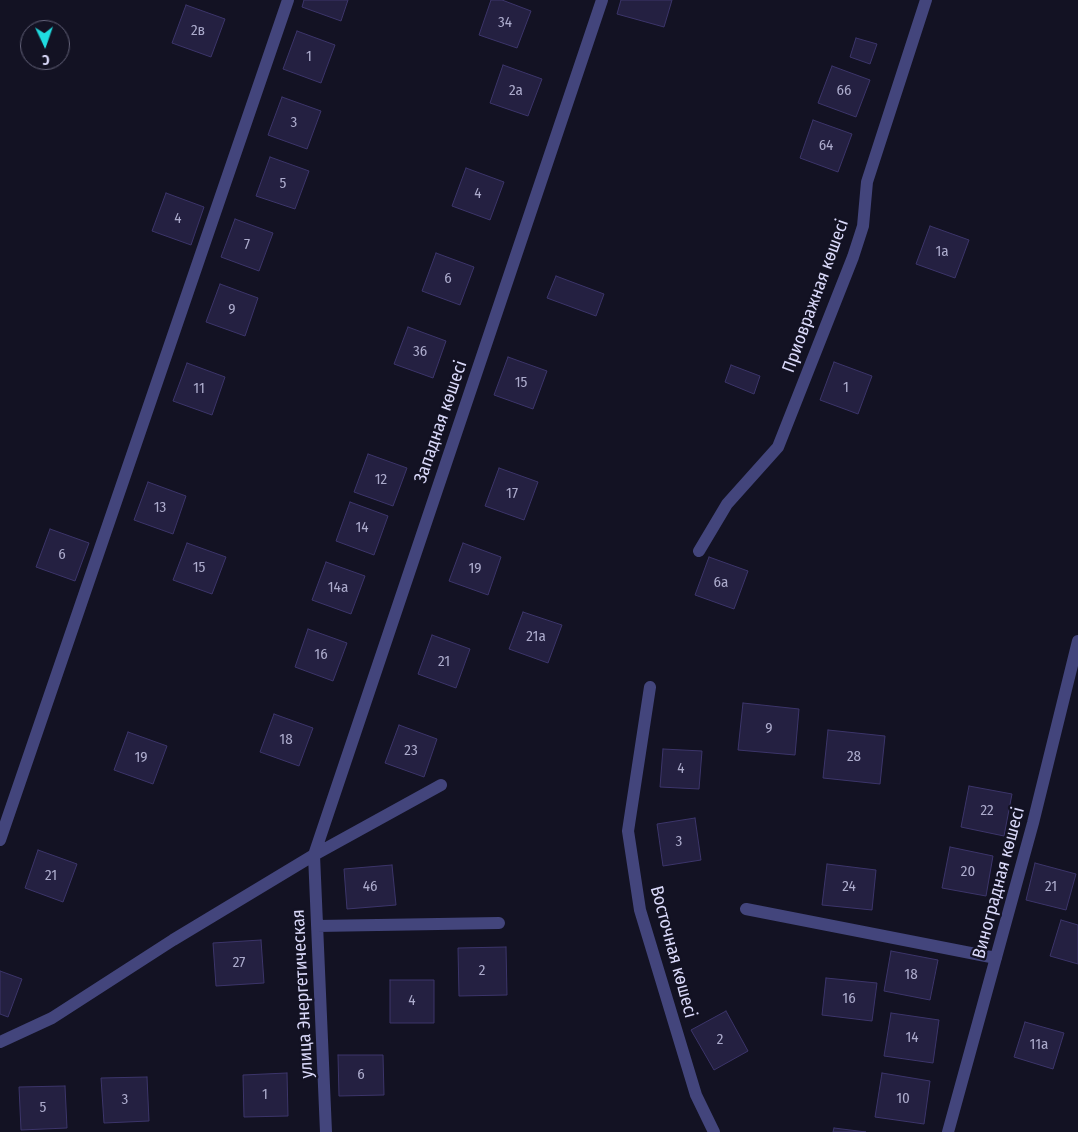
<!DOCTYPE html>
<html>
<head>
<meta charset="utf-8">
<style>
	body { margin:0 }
	#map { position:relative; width:1078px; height:1132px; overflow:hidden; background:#131223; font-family:"Fira Sans Condensed",sans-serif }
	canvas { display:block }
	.north { position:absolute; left:20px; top:20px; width:50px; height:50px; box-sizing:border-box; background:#131223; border:1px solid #636279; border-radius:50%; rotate:177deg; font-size:14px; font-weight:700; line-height:20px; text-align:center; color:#dad9fa }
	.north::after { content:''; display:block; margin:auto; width:18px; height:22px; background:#1fdce0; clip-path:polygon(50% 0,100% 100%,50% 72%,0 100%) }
</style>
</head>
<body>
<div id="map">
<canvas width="1078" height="1132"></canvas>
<div class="north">С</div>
</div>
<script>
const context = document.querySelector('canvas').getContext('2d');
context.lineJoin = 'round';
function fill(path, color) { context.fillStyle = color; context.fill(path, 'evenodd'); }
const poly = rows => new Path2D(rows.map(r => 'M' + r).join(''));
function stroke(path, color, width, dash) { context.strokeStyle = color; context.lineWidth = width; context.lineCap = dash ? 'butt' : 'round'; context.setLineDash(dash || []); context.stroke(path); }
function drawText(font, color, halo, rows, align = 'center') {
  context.font = font + ' "Fira Sans Condensed",sans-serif'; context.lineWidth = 4.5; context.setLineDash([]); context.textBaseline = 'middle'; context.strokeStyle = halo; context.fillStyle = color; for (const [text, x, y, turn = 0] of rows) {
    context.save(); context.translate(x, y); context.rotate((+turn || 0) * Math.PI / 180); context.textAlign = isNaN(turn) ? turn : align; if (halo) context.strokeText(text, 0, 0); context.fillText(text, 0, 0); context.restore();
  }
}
const building = poly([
	[304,0,348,0,341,21,302,7,304,0],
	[491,0,502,0,531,11,517,48,479,35,491,0],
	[621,0,672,0,664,27,617,14,621,0],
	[186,5,225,19,211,57,172,43,186,5],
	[297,31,335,45,321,83,283,69,297,31],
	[856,38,877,44,870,64,850,57,856,38],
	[503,65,542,79,528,116,490,103,503,65],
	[832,66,870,80,856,117,818,103,832,66],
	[282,97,321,111,307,149,268,135,282,97],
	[813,120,852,134,838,172,800,158,813,120],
	[270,157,309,171,295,209,256,196,270,157],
	[466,168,504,182,490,220,452,206,466,168],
	[166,193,204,207,191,245,152,231,166,193],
	[235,219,273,233,259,271,221,257,235,219],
	[930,226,969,240,955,278,916,264,930,226],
	[436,253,474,267,460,305,422,291,436,253],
	[556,276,604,294,596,316,547,298,556,276],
	[220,284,258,298,245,336,206,322,220,284],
	[408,327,446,341,433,378,394,364,408,327],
	[508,357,547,371,533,409,494,395,508,357],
	[834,362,872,376,858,414,820,400,834,362],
	[187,363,225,377,212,415,173,401,187,363],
	[731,365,760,376,754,394,725,382,731,365],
	[368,454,407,468,393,506,354,492,368,454],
	[499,468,538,482,524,520,485,506,499,468],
	[148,482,186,496,173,534,134,520,148,482],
	[350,502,388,516,374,555,336,541,350,502],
	[50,529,89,543,75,581,36,567,50,529],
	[187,543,226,557,212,594,173,580,187,543],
	[463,543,501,557,488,595,449,581,463,543],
	[709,557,748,571,734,609,695,595,709,557],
	[326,562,365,576,351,614,312,600,326,562],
	[523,612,562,625,548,663,509,649,523,612],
	[308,629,347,643,333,681,295,667,308,629],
	[432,635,470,649,456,688,418,674,432,635],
	[743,703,799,709,795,755,738,750,743,703],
	[274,714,313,728,299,766,260,752,274,714],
	[399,725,437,739,424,777,385,763,399,725],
	[828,730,885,736,880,784,823,778,828,730],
	[128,732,167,746,153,784,114,770,128,732],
	[663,749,702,751,699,789,660,787,663,749],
	[969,786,1012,794,1004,836,961,827,969,786],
	[695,818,701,860,663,866,657,824,695,818],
	[950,847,993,856,986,896,942,888,950,847],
	[38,850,77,864,63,902,25,888,38,850],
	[1035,863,1076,874,1066,910,1026,900,1035,863],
	[827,864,876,870,872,910,822,905,827,864],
	[392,865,396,905,347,909,344,869,392,865],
	[1061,920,1078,925,1078,964,1050,956,1061,920],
	[261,940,264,983,216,986,213,943,261,940],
	[506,947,507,995,459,996,458,948,506,947],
	[891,951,938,960,930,1000,884,991,891,951],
	[0,971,22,979,8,1017,0,1014,0,971],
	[826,978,877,983,872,1021,822,1015,826,978],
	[390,980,434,980,434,1023,390,1023,390,980],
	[726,1011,748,1051,714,1070,691,1030,726,1011],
	[891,1013,939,1020,933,1063,884,1056,891,1013],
	[1025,1022,1064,1033,1053,1069,1014,1057,1025,1022],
	[338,1055,383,1055,384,1095,339,1096,338,1055],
	[287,1073,288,1116,244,1117,243,1075,287,1073],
	[882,1073,930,1081,924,1124,875,1117,882,1073],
	[147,1077,149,1121,104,1123,101,1078,147,1077],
	[65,1086,67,1128,21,1130,19,1087,65,1086],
	[834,1128,866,1132,833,1132,834,1128]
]);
const minor = poly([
	[699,551,727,504,778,447,853,257,863,226,867,182,926,0],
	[650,687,628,831,640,910,696,1095,714,1132],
	[0,840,288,0],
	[746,909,996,958],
	[317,926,499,923],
	[0,1042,52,1018,173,940,314,855,441,785],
	[326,1132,314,855,602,0],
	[948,1132,1033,823,1078,641]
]);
const numberNames = [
	["34",505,23],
	["2в",198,31],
	["1",309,57],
	["2а",516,91],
	["66",844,91],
	["3",294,123],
	["64",826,146],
	["5",283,184],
	["4",478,194],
	["4",178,219],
	["7",247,245],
	["1а",942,252],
	["6",448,279],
	["9",232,310],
	["36",420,352],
	["15",521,383],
	["1",846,388],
	["11",199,389],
	["12",381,480],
	["17",512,494],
	["13",160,508],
	["14",362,528],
	["6",62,555],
	["15",199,568],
	["19",475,569],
	["6а",721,583],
	["14а",338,588],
	["21а",536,637],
	["16",321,655],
	["21",444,662],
	["9",769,729],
	["18",286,740],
	["23",411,751],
	["28",854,757],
	["19",141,758],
	["4",681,769],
	["22",987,811],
	["3",679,842],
	["20",968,872],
	["21",51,876],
	["46",370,887],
	["24",849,887],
	["21",1051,887],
	["27",239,963],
	["2",482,971],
	["18",911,975],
	["16",849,999],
	["4",412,1001],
	["14",912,1038],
	["2",720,1040],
	["11а",1039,1045],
	["6",361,1075],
	["1",265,1095],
	["10",903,1099],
	["3",125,1100],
	["5",43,1108]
];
const streetNames = [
	["Приовражная көшесі",816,296,-70],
	["Западная көшесі",441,422,-71],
	["Виноградная көшесі",999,883,-75],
	["Восточная көшесі",673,952,75],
	["улица Энергетическая",303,994,-93]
];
fill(building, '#242041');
stroke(building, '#3c356a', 1);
stroke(minor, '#43457c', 12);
drawText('15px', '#acabcc', null, numberNames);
drawText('18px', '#dad9fa', '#131223', streetNames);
</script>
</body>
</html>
